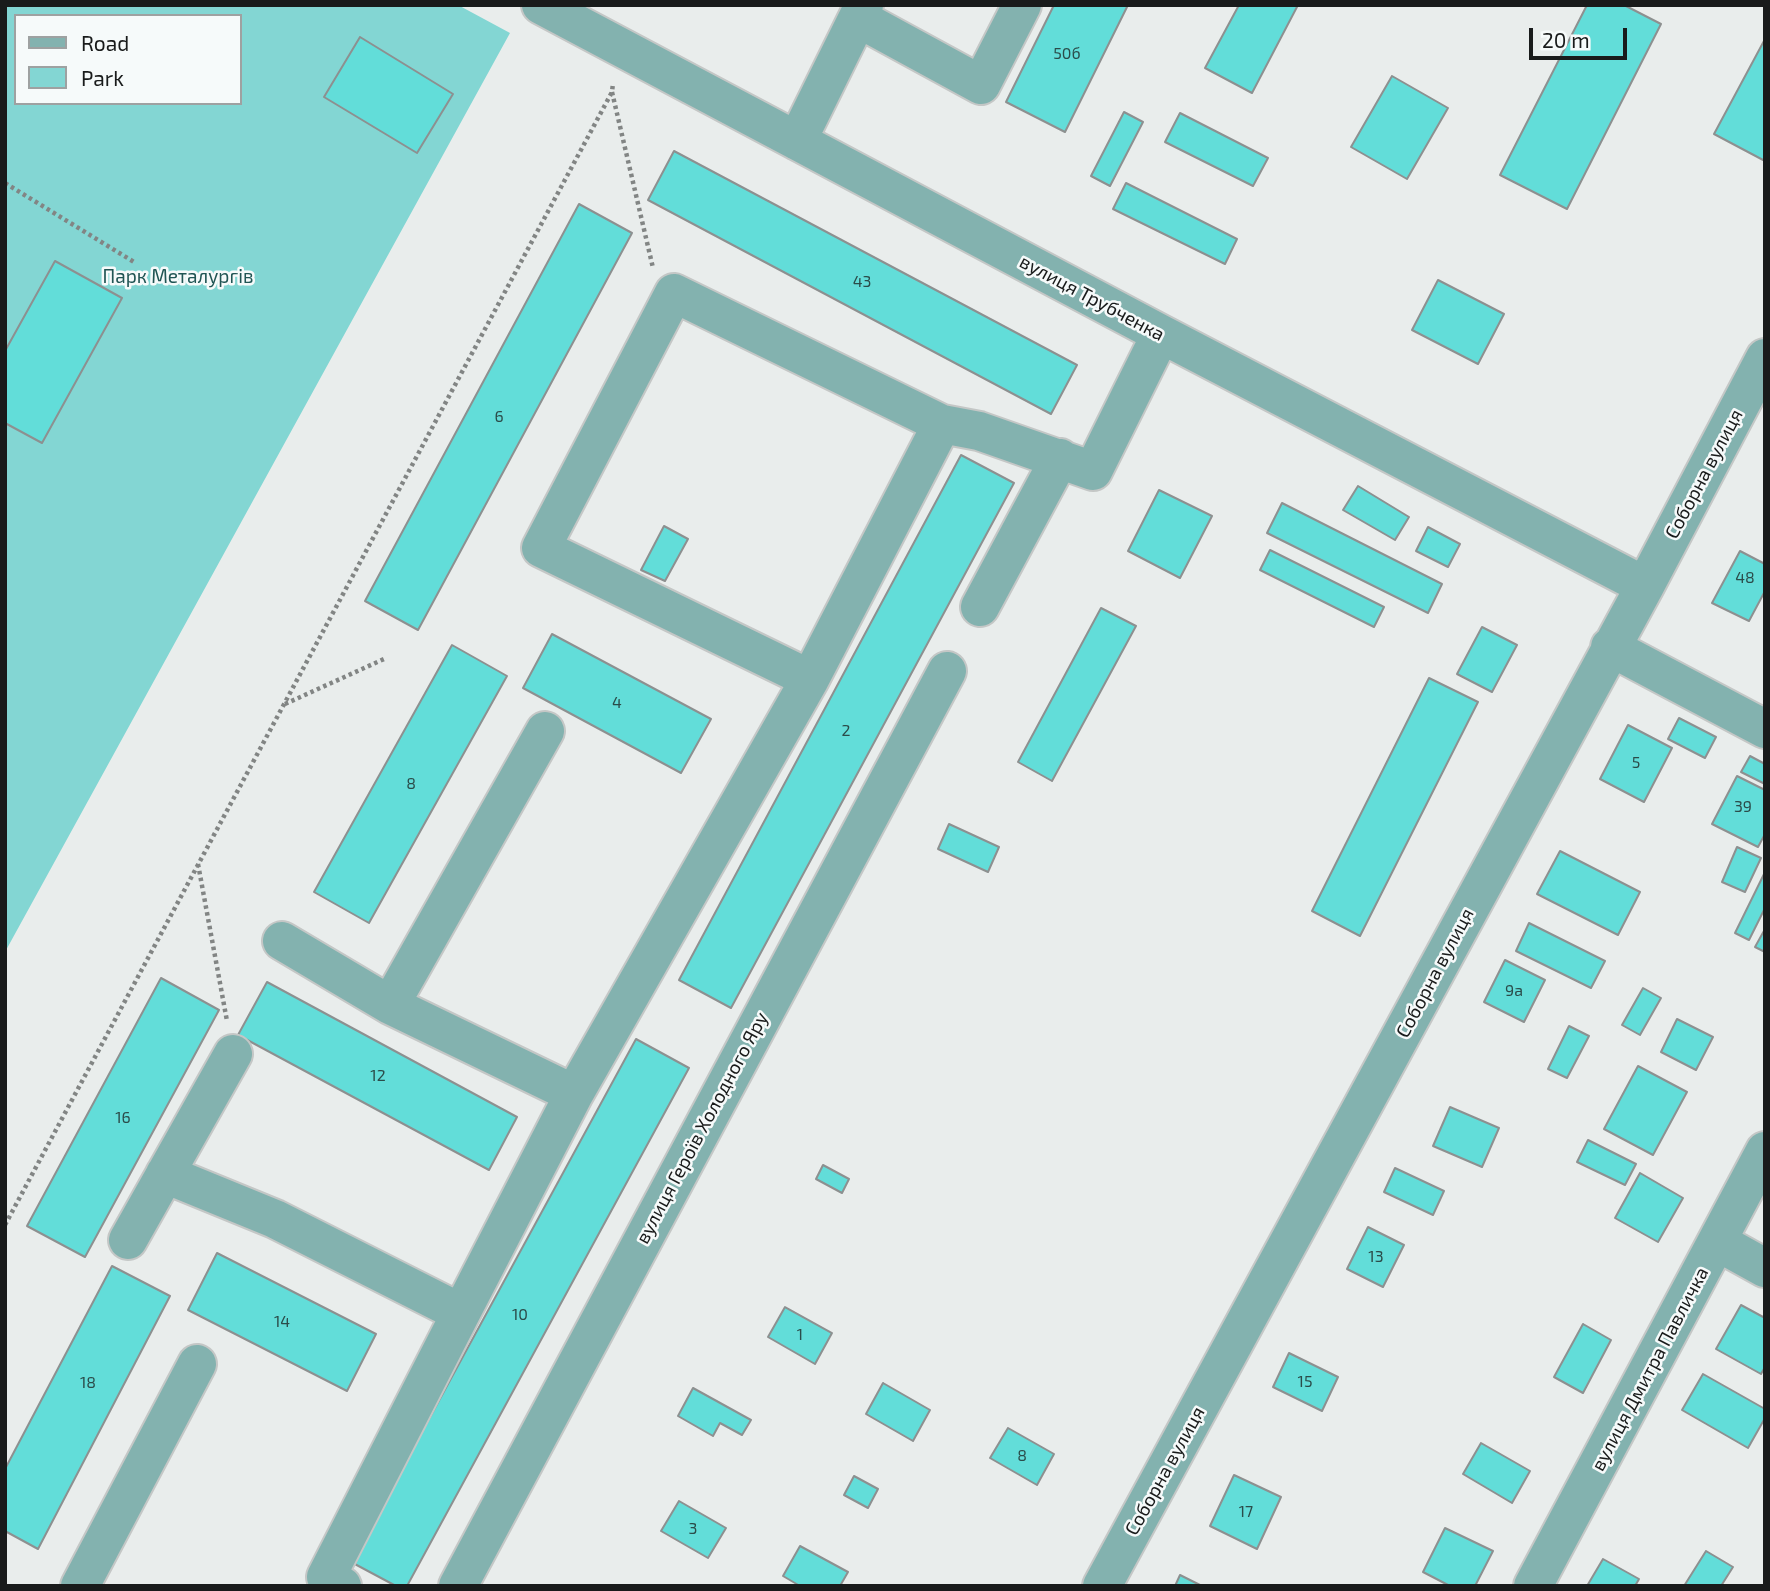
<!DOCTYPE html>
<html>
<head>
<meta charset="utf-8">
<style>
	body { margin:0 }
	#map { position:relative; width:1770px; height:1591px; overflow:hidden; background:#e9edec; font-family:"Exo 2",sans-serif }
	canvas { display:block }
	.frame { position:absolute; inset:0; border:7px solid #191b1b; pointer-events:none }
	.legend { position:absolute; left:14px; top:14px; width:228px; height:91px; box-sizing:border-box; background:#f6fafa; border:2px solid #9ea1a1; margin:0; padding:9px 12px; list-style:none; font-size:21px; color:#191b1b }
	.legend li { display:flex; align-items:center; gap:14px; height:35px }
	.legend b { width:35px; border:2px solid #9ea1a1 }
	.scale { position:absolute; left:1529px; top:28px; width:98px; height:32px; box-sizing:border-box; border:4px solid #191b1b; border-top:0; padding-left:9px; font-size:21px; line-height:24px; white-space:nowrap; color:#191b1b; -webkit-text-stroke:5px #f6fafa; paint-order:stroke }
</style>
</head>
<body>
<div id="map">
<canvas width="1770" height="1591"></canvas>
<div class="frame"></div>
<ul class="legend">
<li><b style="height:9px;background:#83b2af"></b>Road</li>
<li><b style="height:19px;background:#83d6d3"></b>Park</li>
</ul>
<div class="scale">20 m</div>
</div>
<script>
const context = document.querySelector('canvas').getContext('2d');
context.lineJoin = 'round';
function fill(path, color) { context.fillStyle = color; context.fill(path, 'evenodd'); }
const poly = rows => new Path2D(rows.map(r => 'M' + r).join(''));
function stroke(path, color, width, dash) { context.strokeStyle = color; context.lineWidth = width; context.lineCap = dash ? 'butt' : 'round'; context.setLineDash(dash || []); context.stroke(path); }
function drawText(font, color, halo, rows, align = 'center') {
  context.font = font + ' "Exo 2",sans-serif'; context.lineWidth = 5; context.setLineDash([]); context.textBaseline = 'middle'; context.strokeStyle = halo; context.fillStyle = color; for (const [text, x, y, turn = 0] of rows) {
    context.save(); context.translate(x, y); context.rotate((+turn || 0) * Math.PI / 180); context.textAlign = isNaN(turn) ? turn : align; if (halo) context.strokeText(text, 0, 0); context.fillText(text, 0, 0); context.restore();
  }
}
const green = poly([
	[5,5,458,5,510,33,5,952],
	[16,16,240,16,240,103,16,103]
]);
const building = poly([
	[1054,5,1128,5,1065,132,1006,102,1054,5],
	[1239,5,1298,5,1252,93,1205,68,1239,5],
	[1587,5,1624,5,1661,24,1567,209,1500,175,1587,5],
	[360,37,453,94,417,153,324,97,360,37],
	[1765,39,1765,161,1714,134,1765,39],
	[1392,76,1448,108,1407,179,1351,147,1392,76],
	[1124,112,1143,122,1110,186,1091,176,1124,112],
	[1180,113,1268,158,1253,186,1165,142,1180,113],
	[674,151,1077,365,1051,414,648,200,674,151],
	[1126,183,1237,239,1225,264,1113,209,1126,183],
	[579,204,632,233,418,630,365,601,579,204],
	[55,261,122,298,42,443,5,423,5,351,55,261],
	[1438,280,1504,314,1478,364,1412,330,1438,280],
	[961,455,1014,483,731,1008,679,980,961,455],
	[1358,486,1409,517,1395,540,1343,510,1358,486],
	[1159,490,1212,516,1180,578,1128,551,1159,490],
	[1282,503,1442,584,1428,613,1267,533,1282,503],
	[664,526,688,539,665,581,641,570,664,526],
	[1428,527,1460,544,1448,567,1416,551,1428,527],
	[1270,550,1384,607,1374,627,1260,570,1270,550],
	[1740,551,1765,564,1765,591,1749,621,1712,603,1740,551],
	[1101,608,1136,626,1052,781,1018,762,1101,608],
	[1482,627,1517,645,1492,692,1457,674,1482,627],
	[552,634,711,719,681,773,523,688,552,634],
	[452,645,507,676,369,923,314,892,452,645],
	[1429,678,1478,702,1360,936,1312,911,1429,678],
	[1679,718,1716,737,1705,758,1668,739,1679,718],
	[1628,725,1672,748,1644,802,1600,779,1628,725],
	[1750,756,1765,764,1765,784,1741,772,1750,756],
	[1737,776,1765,790,1765,834,1758,847,1712,824,1737,776],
	[949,824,999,847,988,872,938,849,949,824],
	[1737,847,1761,858,1745,892,1722,882,1737,847],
	[1560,851,1640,892,1618,935,1537,894,1560,851],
	[1765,872,1765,908,1749,940,1735,933,1765,872],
	[1529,923,1605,961,1591,988,1516,951,1529,923],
	[1765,929,1765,952,1755,947,1765,929],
	[1505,960,1545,980,1524,1022,1484,1002,1505,960],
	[161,978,219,1010,85,1257,27,1226,161,978],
	[267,982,517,1117,489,1170,238,1035,267,982],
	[1643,988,1661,998,1640,1035,1622,1025,1643,988],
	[1677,1019,1713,1037,1696,1070,1661,1052,1677,1019],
	[1569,1026,1589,1036,1567,1078,1548,1069,1569,1026],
	[636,1039,689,1068,407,1586,396,1586,351,1562,636,1039],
	[1638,1066,1687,1092,1653,1155,1604,1129,1638,1066],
	[1450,1107,1499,1128,1482,1167,1433,1146,1450,1107],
	[1588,1140,1636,1164,1625,1185,1577,1162,1588,1140],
	[823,1165,849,1179,842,1193,816,1179,823,1165],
	[1395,1168,1444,1191,1433,1215,1384,1192,1395,1168],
	[1640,1173,1683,1198,1658,1242,1615,1218,1640,1173],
	[1368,1227,1404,1245,1383,1287,1347,1269,1368,1227],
	[217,1253,376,1334,347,1391,188,1310,217,1253],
	[112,1266,170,1296,38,1549,5,1531,5,1469,112,1266],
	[1741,1305,1765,1318,1765,1367,1761,1374,1716,1349,1741,1305],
	[785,1307,832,1333,815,1364,768,1337,785,1307],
	[1583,1324,1611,1340,1583,1393,1554,1377,1583,1324],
	[1289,1353,1338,1377,1322,1411,1273,1387,1289,1353],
	[1703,1374,1765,1409,1765,1418,1748,1448,1682,1410,1703,1374],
	[883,1383,930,1410,913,1441,866,1414,883,1383],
	[693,1388,751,1420,742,1435,720,1423,713,1436,678,1416,693,1388],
	[1008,1428,1054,1454,1037,1485,990,1458,1008,1428],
	[1481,1443,1530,1471,1512,1503,1463,1474,1481,1443],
	[1234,1475,1281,1497,1257,1549,1210,1526,1234,1475],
	[854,1476,878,1489,868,1508,844,1495,854,1476],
	[679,1501,726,1528,708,1558,661,1531,679,1501],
	[1445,1528,1493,1551,1475,1586,1450,1586,1423,1572,1445,1528],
	[800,1546,848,1572,840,1586,800,1586,783,1576,800,1546],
	[1706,1551,1733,1567,1721,1586,1684,1586,1706,1551],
	[1603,1559,1639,1579,1635,1586,1587,1586,1603,1559],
	[1180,1575,1202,1586,1175,1586,1180,1575]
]);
const path = poly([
	[612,92,653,268],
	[5,183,134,262],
	[285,704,384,659],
	[198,864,227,1021],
	[5,1225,612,92,613,83]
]);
const minor = poly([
	[541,5,1161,334,1645,586],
	[858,18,981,85,1022,5],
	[797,141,864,5],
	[980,607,1060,458],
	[1610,647,1765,729],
	[810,679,541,548,674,293,942,424],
	[282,941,390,1005,574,1094],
	[390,1005,545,731],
	[165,1174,275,1219,461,1313],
	[128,1240,233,1054],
	[1718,1242,1765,1268],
	[80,1586,197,1364],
	[342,1586,326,1577,461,1313,574,1094,810,679,942,424,979,431,1093,471,1161,334],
	[458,1586,947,671],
	[1102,1586,1645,586,1765,358],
	[1533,1586,1765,1151]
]);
const numberNames = [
	["50б",1067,54],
	["43",862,282],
	["6",499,417],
	["48",1745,578],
	["4",617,703],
	["2",846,731],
	["5",1636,763],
	["8",411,784],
	["39",1743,807],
	["9а",1514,991],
	["12",378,1076],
	["16",123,1118],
	["13",1376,1257],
	["10",520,1315],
	["14",282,1322],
	["1",800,1335],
	["15",1305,1382],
	["18",88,1383],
	["8",1022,1456],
	["17",1246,1512],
	["3",693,1529]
];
const parkNames = [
	["Парк Металургів",178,277]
];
const streetNames = [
	["вулиця Трубченка",1092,298,28],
	["Соборна вулиця",1704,474,-62],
	["Соборна вулиця",1435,973,-62],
	["вулиця Героїв Холодного Яру",702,1128,-62],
	["вулиця Дмитра Павличка",1650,1369,-62],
	["Соборна вулиця",1165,1471,-61]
];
fill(green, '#83d6d3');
fill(building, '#62ddd9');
stroke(building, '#8d9090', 2);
stroke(minor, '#c4c7c6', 42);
stroke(path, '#828584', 4.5, [3.5, 3.5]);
stroke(minor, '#83b2af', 38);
drawText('16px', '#2b4c4a', null, numberNames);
drawText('19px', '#205554', '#f6fafa', parkNames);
drawText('19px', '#191b1b', '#f6fafa', streetNames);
</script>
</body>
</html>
